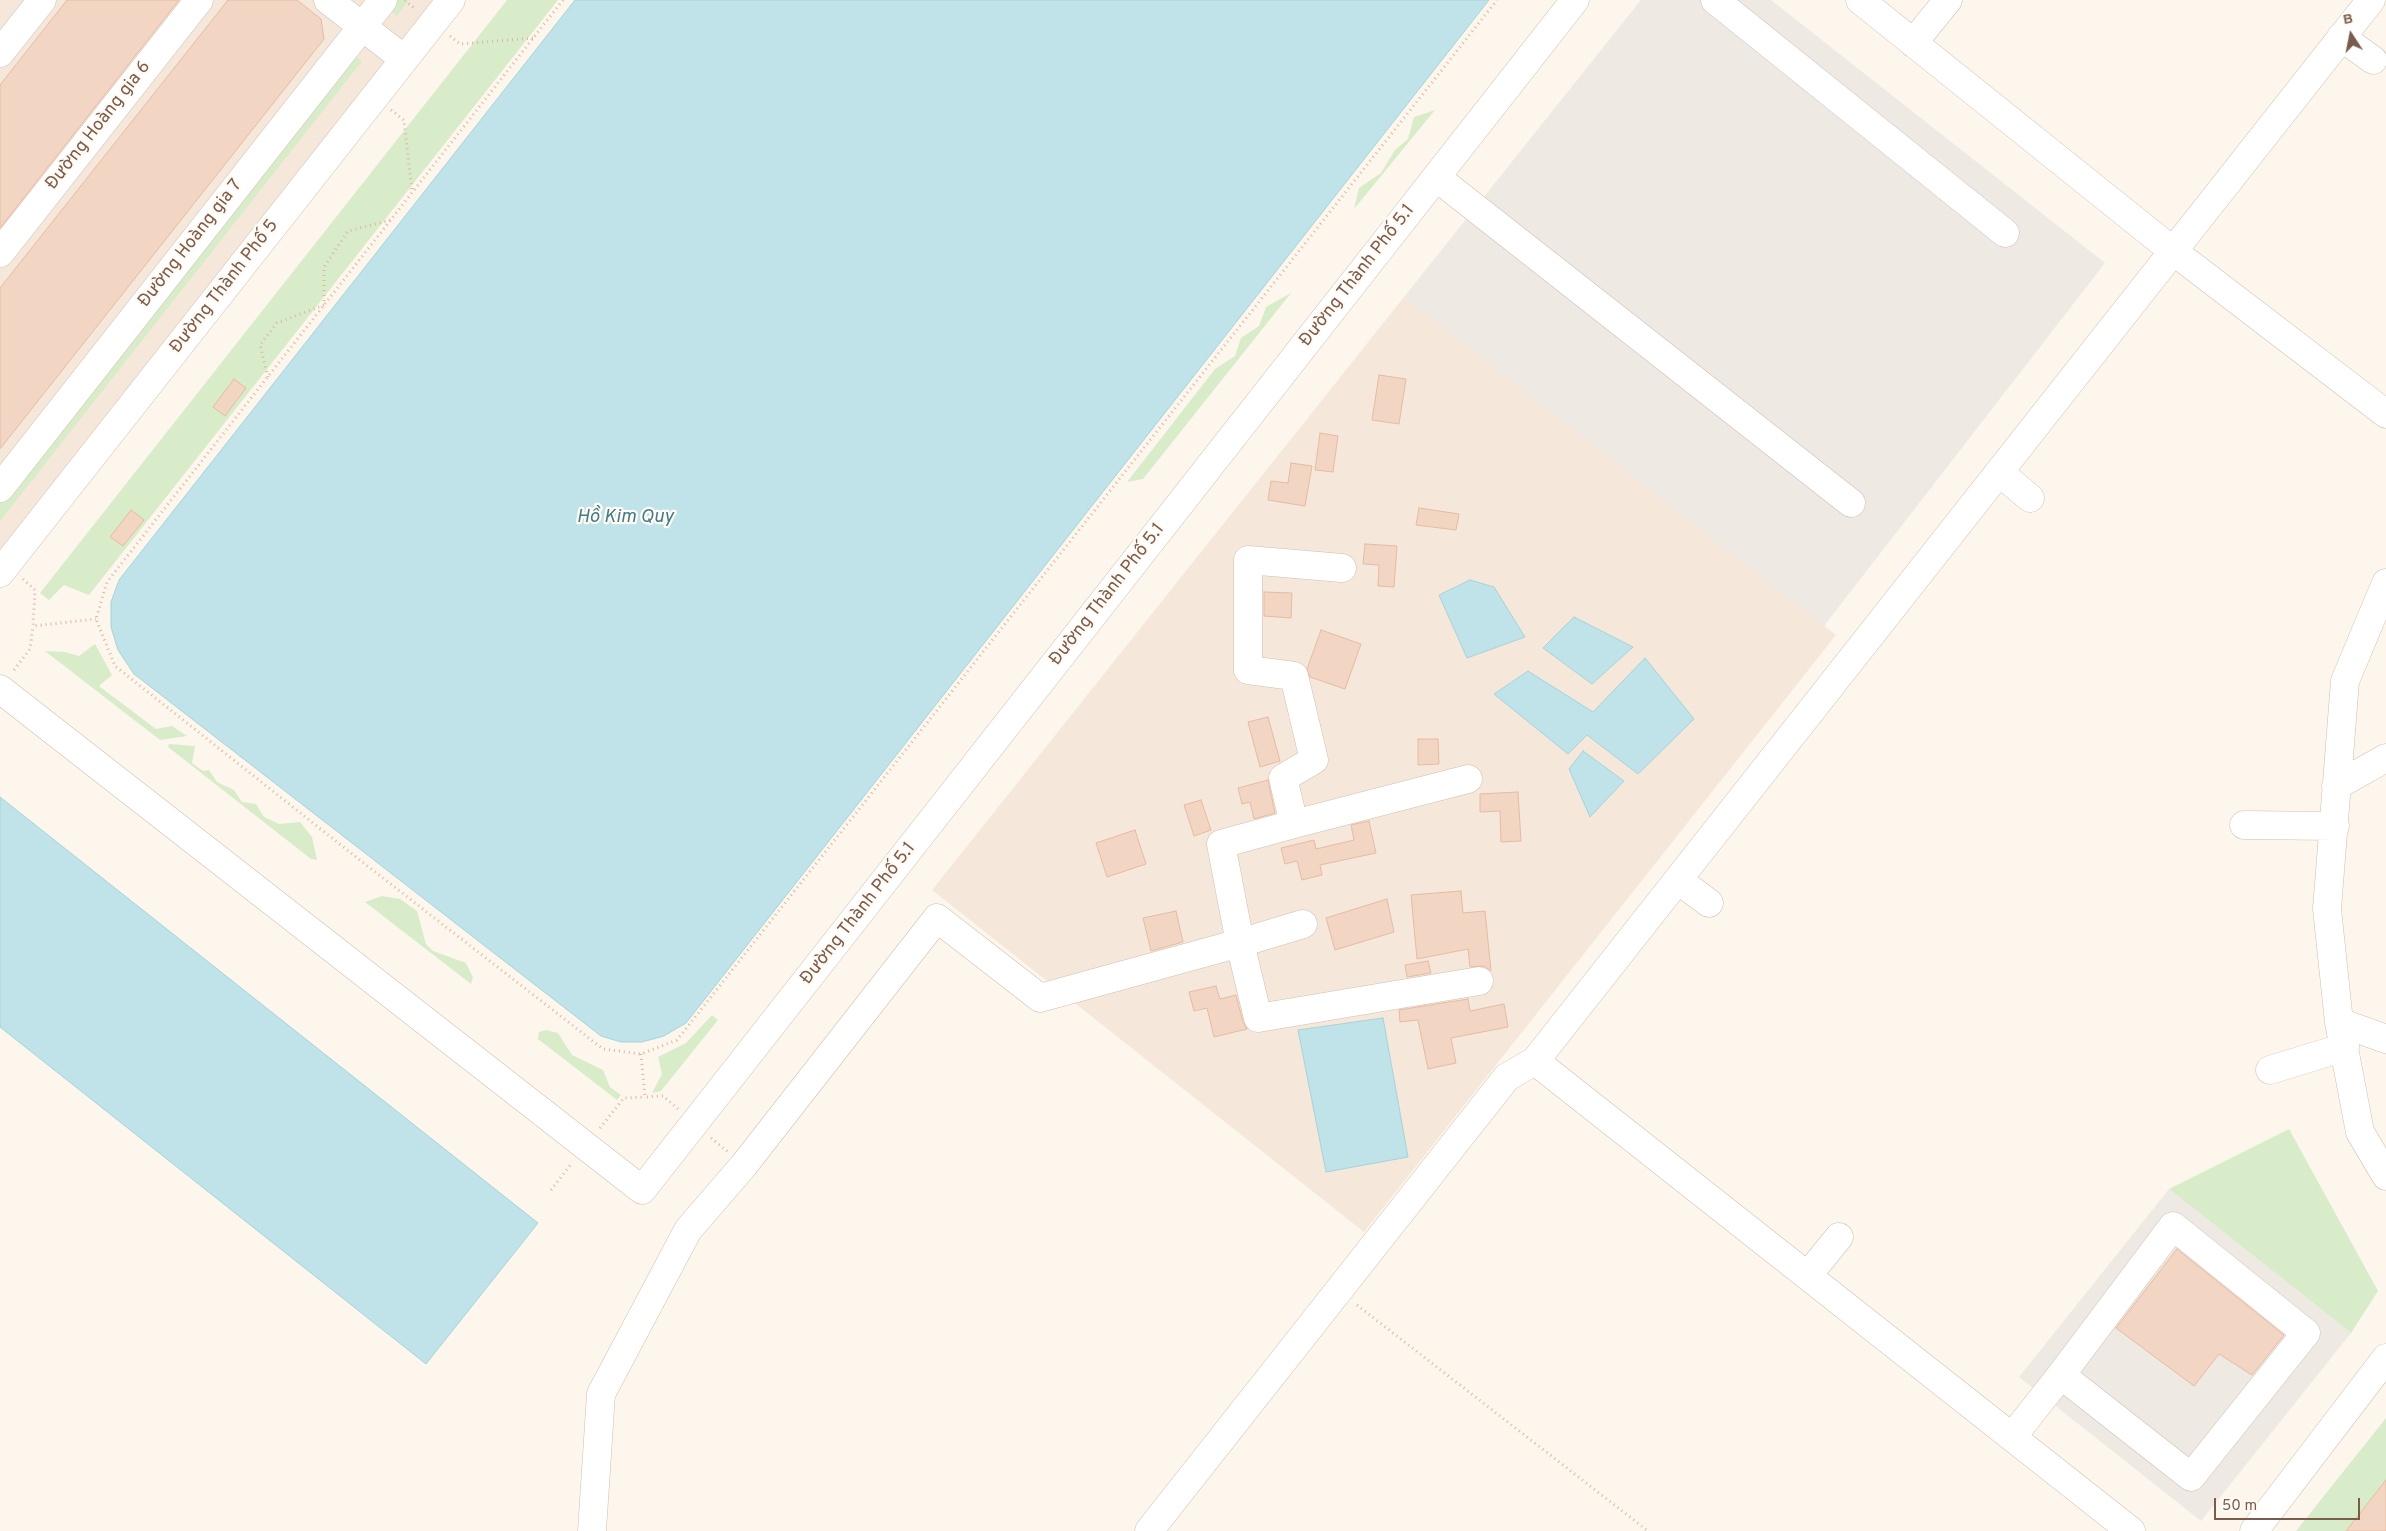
<!DOCTYPE html>
<html>
<head>
<meta charset="utf-8">
<style>
	body { margin:0 }
	#map { position:relative; width:2386px; height:1531px; overflow:hidden; background:#fdf6ec; font-family:Overpass,sans-serif }
	canvas { display:block }
	.north { position:absolute; left:2326px; top:10px; width:50px; height:50px; -webkit-text-stroke:4px #fffaf3; paint-order:stroke; rotate:349deg; font-size:14px; font-weight:700; line-height:20px; text-align:center; color:#7a5c4d }
	.north::after { content:''; display:block; margin:auto; width:18px; height:22px; background:#7a5c4d; clip-path:polygon(50% 0,100% 100%,50% 72%,0 100%) }
	.scale { position:absolute; left:2214px; top:1498px; width:146px; height:22px; box-sizing:border-box; border:2px solid #7a5c4d; border-top:0; padding-left:6px; font-size:15px; line-height:18px; white-space:nowrap; color:#7a5c4d; -webkit-text-stroke:4px #fffaf3; paint-order:stroke }
</style>
</head>
<body>
<div id="map">
<canvas width="2386" height="1531"></canvas>
<div class="north">B</div>
<div class="scale">50 m</div>
</div>
<script>
const context = document.querySelector('canvas').getContext('2d');
context.lineJoin = 'round';
function fill(path, color) { context.fillStyle = color; context.fill(path, 'evenodd'); }
const poly = rows => new Path2D(rows.map(r => 'M' + r).join(''));
function stroke(path, color, width, dash) { context.strokeStyle = color; context.lineWidth = width; context.lineCap = dash ? 'butt' : 'round'; context.setLineDash(dash || []); context.stroke(path); }
function drawText(font, color, halo, rows, align = 'center') {
  context.font = font + ' Overpass,sans-serif'; context.lineWidth = 4.5; context.setLineDash([]); context.textBaseline = 'middle'; context.strokeStyle = halo; context.fillStyle = color; for (const [text, x, y, turn = 0] of rows) {
    context.save(); context.translate(x, y); context.rotate((+turn || 0) * Math.PI / 180); context.textAlign = isNaN(turn) ? turn : align; if (halo) context.strokeText(text, 0, 0); context.fillText(text, 0, 0); context.restore();
  }
}
const residential = poly([
	[0,0,451,0,0,573],
	[1404,297,1836,635,1364,1232,932,890]
]);
const industrial = poly([
	[1641,0,1771,0,2105,263,1824,626,1404,297],
	[2169,1189,2351,1333,2201,1521,2019,1377]
]);
const green = poly([
	[396,0,409,0,397,16,389,10],
	[507,0,558,0,89,595,64,585,49,600,40,593],
	[352,54,362,61,0,521,0,501],
	[1435,110,1354,209,1359,188,1381,173,1395,150,1408,139,1414,117],
	[1291,293,1143,479,1127,482,1215,369,1235,356,1241,338,1259,326,1266,307],
	[95,644,112,675,99,686,156,729,172,726,187,736,160,740,45,651,65,652,79,656],
	[169,744,195,746,192,763,203,771,209,770,217,782,234,790,242,802,256,804,264,817,279,824,300,822,312,837,317,860,311,859,168,747],
	[382,896,400,899,417,911,426,944,433,951,466,963,473,977,471,984,365,902],
	[712,1015,718,1020,661,1091,652,1093,662,1074,658,1057,686,1043],
	[546,1030,558,1033,572,1055,603,1070,610,1087,621,1095,617,1100,538,1039,539,1032],
	[2289,1129,2378,1291,2351,1333,2169,1189],
	[2386,1418,2386,1480,2346,1531,2296,1531]
]);
const water = poly([
	[575,0,1489,0,686,1023,664,1036,642,1042,621,1042,601,1036,134,674,118,650,111,627,111,602,119,580,575,0],
	[1470,580,1494,587,1525,637,1467,658,1439,595,1470,580],
	[1574,617,1633,647,1592,684,1543,648,1574,617],
	[1645,658,1694,719,1638,774,1587,735,1568,754,1494,694,1528,671,1593,712,1645,658],
	[1583,751,1624,781,1590,817,1569,769,1583,751],
	[0,797,538,1223,426,1364,0,1027,0,797],
	[1383,1018,1408,1157,1326,1172,1298,1030,1383,1018]
]);
const building = poly([
	[67,0,179,0,0,228,0,85,67,0],
	[228,0,297,0,321,19,324,39,0,449,0,288,228,0],
	[1379,375,1406,379,1399,424,1372,420,1379,375],
	[234,379,246,388,225,416,213,407,234,379],
	[1320,433,1338,436,1333,472,1315,470,1320,433],
	[1291,463,1312,466,1305,506,1268,500,1271,481,1288,483,1291,463],
	[1419,508,1459,514,1456,530,1416,525,1419,508],
	[131,510,144,520,123,546,110,537,131,510],
	[1365,544,1397,546,1394,587,1378,586,1379,565,1363,564,1365,544],
	[1264,592,1292,593,1291,618,1264,616,1264,592],
	[1321,630,1361,644,1345,689,1310,677,1307,669,1321,630],
	[1268,717,1280,761,1260,767,1248,722,1268,717],
	[1418,739,1438,739,1439,764,1418,765,1418,739],
	[1268,780,1275,813,1254,819,1250,802,1242,804,1238,788,1268,780],
	[1518,792,1521,841,1501,842,1500,811,1480,812,1480,794,1518,792],
	[1201,800,1211,830,1194,836,1184,805,1201,800],
	[1369,821,1376,853,1320,865,1322,875,1302,880,1297,861,1285,864,1281,848,1314,840,1316,849,1354,840,1351,825,1369,821],
	[1135,830,1146,864,1107,877,1096,843,1135,830],
	[1461,891,1463,913,1485,911,1491,971,1484,966,1470,967,1468,949,1417,959,1411,895,1461,891],
	[1387,899,1394,932,1335,950,1326,918,1387,899],
	[1176,911,1183,942,1151,951,1143,918,1176,911],
	[1428,961,1431,973,1407,977,1405,965,1428,961],
	[1216,986,1220,999,1236,995,1243,1022,1247,1029,1214,1037,1207,1008,1194,1011,1189,992,1216,986],
	[1468,999,1470,1011,1504,1004,1508,1027,1451,1038,1456,1063,1428,1069,1418,1020,1400,1022,1399,1010,1468,999],
	[2177,1249,2284,1335,2252,1375,2219,1354,2194,1386,2116,1328,2177,1249],
	[2386,1480,2386,1531,2346,1531,2386,1480]
]);
const path = poly([
	[405,0,415,9],
	[563,0,107,582,96,619,115,666,361,861,603,1049,641,1054,677,1040,1497,0],
	[450,36,460,44,533,38],
	[391,110,404,120,412,192],
	[268,377,260,345,277,323,324,305,324,267,348,231,391,220],
	[23,579,35,590,33,626,96,619],
	[14,670,30,649,33,626],
	[641,1054,645,1097,663,1096,678,1109],
	[600,1128,624,1098,645,1097],
	[711,1138,728,1152],
	[551,1190,571,1164],
	[1357,1305,1648,1531]
]);
const minor = poly([
	[328,0,404,59],
	[1715,0,2005,233],
	[1860,0,2173,251,2386,414],
	[2341,37,2373,60],
	[1913,43,1948,0],
	[0,53,42,0],
	[1436,177,1851,503],
	[0,253,199,0],
	[1999,472,2030,498],
	[0,488,383,0],
	[0,573,451,0],
	[2386,583,2345,681,2327,909,2339,1022,2360,1132,2386,1176],
	[0,689,642,1190,1575,0],
	[2336,786,2386,758],
	[1294,824,1468,779],
	[2244,825,2335,826],
	[1678,880,1709,903],
	[1303,924,1240,943,1258,1018,1479,981],
	[2339,1022,2386,1039],
	[1535,1061,2131,1531],
	[2270,1070,2345,1047],
	[1808,1275,1839,1237],
	[2012,1437,2061,1375,2173,1226,2306,1333,2191,1477,2061,1375],
	[592,1531,601,1394,688,1230,744,1165,937,918,1040,998,1240,943,1221,844,1294,824,1283,778,1314,760,1294,676,1248,670,1248,560,1342,568],
	[1149,1531,1507,1077,1535,1061,2371,0],
	[2254,1531,2386,1358]
]);
const streetNames = [
	["Đường Hoàng gia 6",99,126,-52],
	["Đường Hoàng gia 7",191,244,-52],
	["Đường Thành Phố 5.1",1358,276,-52],
	["Đường Thành Phố 5",225,287,-52],
	["Đường Thành Phố 5.1",1108,595,-52],
	["Đường Thành Phố 5.1",859,914,-52]
];
const waterNames = [
	["Hồ Kim Quy",625,518]
];
fill(residential, '#f5e8da');
fill(industrial, '#efe9e4');
fill(green, '#d8ecc9');
fill(water, '#bfe3e8');
stroke(water, '#a5d3da', 1);
fill(building, '#f3d5c3');
stroke(building, '#e6bba3', 1);
stroke(minor, '#d1beb0', 29);
stroke(path, '#d9b8a5', 3, [1, 4]);
stroke(minor, '#fff', 28);
drawText('18px', '#7a5c4d', '#fffaf3', streetNames);
drawText('italic 19px', '#437c86', '#fffaf3', waterNames);
</script>
</body>
</html>
